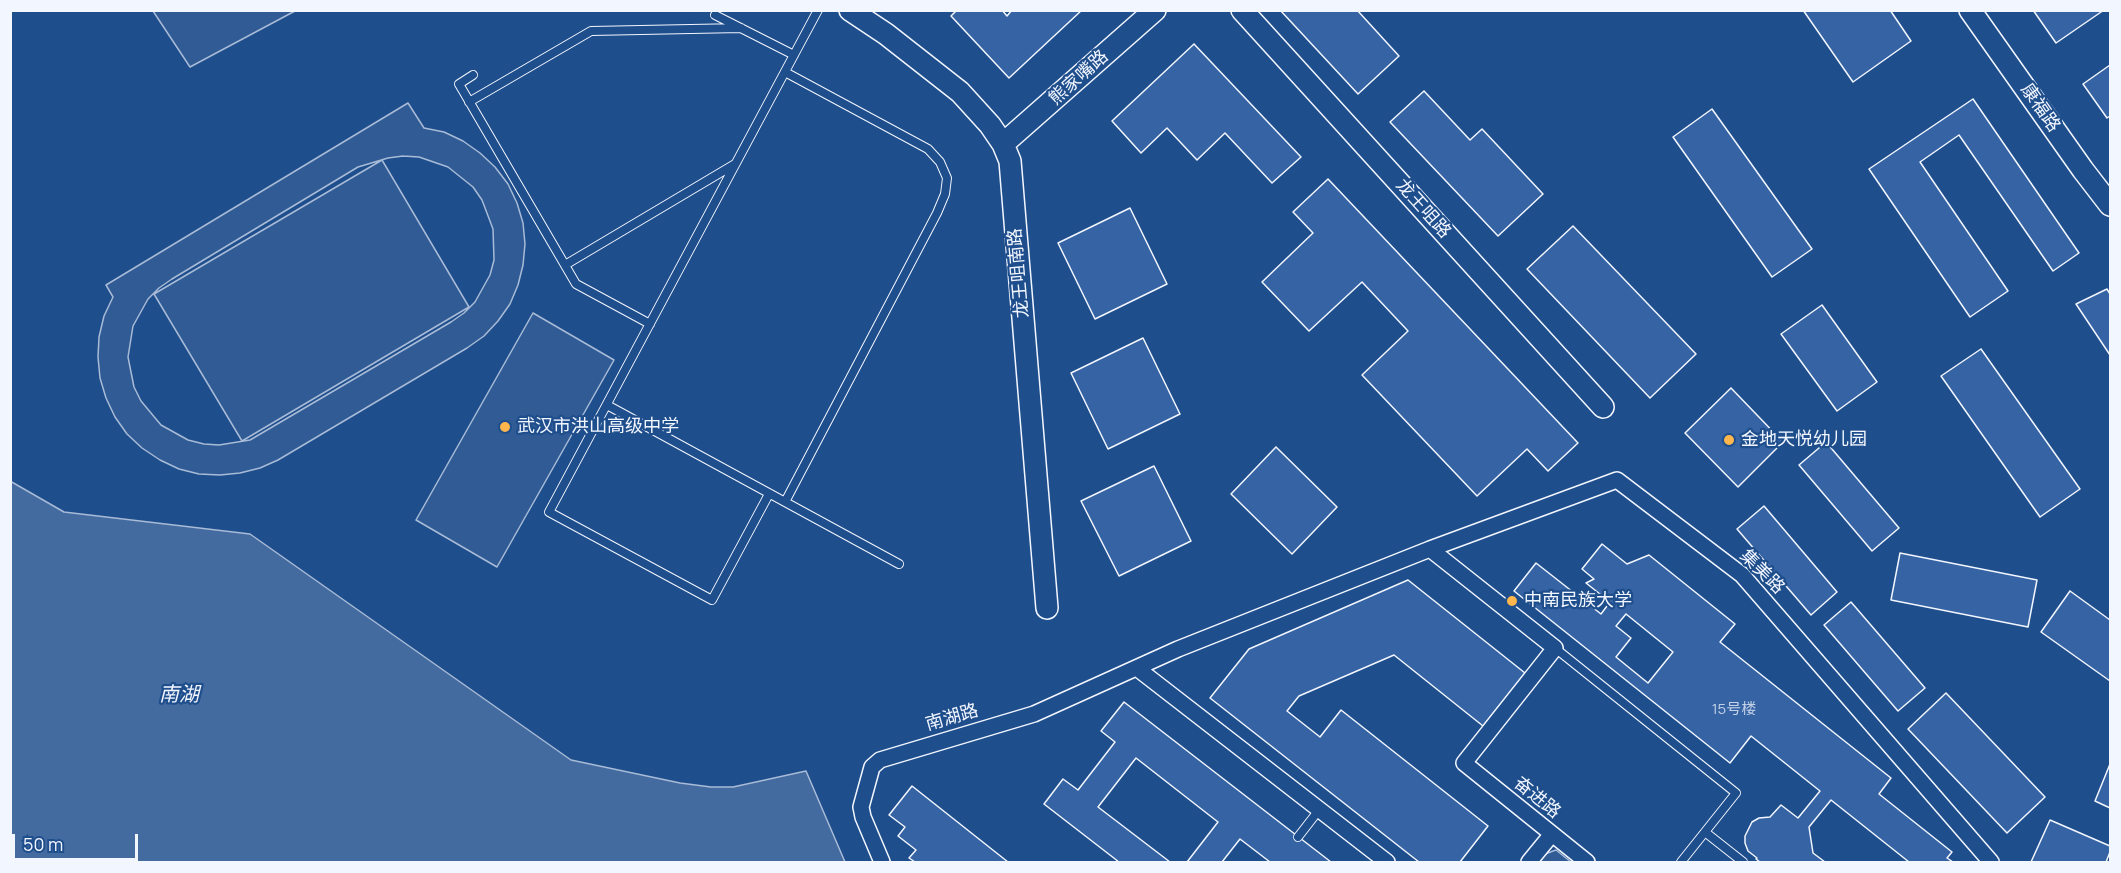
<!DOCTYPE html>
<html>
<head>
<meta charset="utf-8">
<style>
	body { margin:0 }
	#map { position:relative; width:2121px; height:873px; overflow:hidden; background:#1f4e8c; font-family:Manrope,sans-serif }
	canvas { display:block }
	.frame { position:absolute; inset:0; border:12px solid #f2f6ff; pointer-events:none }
	.scale { position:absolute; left:12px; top:834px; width:126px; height:27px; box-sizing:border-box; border:3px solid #f2f6ff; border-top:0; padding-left:8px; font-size:18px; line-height:21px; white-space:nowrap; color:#f2f6ff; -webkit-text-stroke:4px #1f4e8c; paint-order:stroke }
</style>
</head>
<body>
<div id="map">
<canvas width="2121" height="873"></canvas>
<div class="frame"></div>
<div class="scale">50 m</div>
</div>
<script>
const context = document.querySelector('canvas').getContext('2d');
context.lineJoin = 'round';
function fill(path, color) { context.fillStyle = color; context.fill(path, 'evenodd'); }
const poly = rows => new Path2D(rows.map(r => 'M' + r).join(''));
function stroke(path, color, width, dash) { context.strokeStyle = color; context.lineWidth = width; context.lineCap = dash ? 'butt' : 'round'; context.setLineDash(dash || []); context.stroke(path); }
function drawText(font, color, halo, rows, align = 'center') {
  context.font = font + ' Manrope,"Noto Sans SC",sans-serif'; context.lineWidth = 4.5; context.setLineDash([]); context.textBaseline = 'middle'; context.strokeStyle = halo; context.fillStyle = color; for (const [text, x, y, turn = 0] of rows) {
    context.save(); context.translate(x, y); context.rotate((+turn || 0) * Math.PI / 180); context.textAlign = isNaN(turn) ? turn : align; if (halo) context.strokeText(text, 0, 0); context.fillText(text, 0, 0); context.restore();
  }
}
const built = poly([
	[153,11,295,11,190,67,153,11],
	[408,103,424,128,444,132,463,141,480,153,495,167,508,184,517,203,523,223,525,244,523,265,518,285,510,304,498,321,484,336,467,348,278,460,260,468,240,473,220,475,199,474,179,469,160,460,142,448,127,434,115,417,106,398,100,378,98,357,99,337,104,316,113,297,106,285,408,103],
	[403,156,419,157,448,167,473,187,482,200,493,229,494,260,490,275,475,302,464,313,451,322,250,440,219,445,204,444,188,440,161,425,141,401,134,387,128,357,133,326,148,299,159,288,172,279,358,167,388,158,403,156],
	[382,160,469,307,242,441,154,294,382,160],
	[533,313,614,360,497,567,416,520,533,313],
	[1556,850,1571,862,1538,862,1545,854,1556,850]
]);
const water = poly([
	[10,481,64,512,250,534,571,760,680,783,711,787,733,787,806,771,845,862,11,862,10,481]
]);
const building = poly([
	[957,10,1002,10,1007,16,1012,10,1082,10,1009,78,951,16,957,10],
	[1280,10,1357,10,1399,56,1358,94,1280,10],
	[1803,10,1890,10,1911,41,1853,82,1803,10],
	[2033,10,2104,10,2056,43,2033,10],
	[1194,44,1301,157,1272,183,1225,133,1197,160,1167,128,1141,153,1112,121,1194,44],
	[2110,65,2110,116,2107,118,2083,84,2110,65],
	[1424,91,1470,140,1482,129,1543,194,1498,236,1390,122,1424,91],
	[1973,99,2079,253,2053,271,1959,135,1920,162,2008,291,1970,317,1869,169,1973,99],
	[1712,109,1812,249,1772,277,1673,137,1712,109],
	[1328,179,1578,443,1548,471,1527,449,1477,496,1362,375,1408,331,1362,282,1309,331,1262,282,1313,233,1293,212,1328,179],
	[1130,208,1167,284,1095,319,1058,243,1130,208],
	[1573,226,1696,354,1650,398,1527,269,1573,226],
	[2107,289,2110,294,2110,355,2076,304,2107,289],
	[1822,305,1877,382,1837,411,1781,334,1822,305],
	[1143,338,1180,414,1108,449,1071,373,1143,338],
	[1981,349,2080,489,2040,517,1941,376,1981,349],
	[1731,388,1783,442,1738,487,1685,433,1731,388],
	[1826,442,1899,528,1872,551,1799,465,1826,442],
	[1276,447,1337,507,1292,554,1231,494,1276,447],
	[1154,466,1191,541,1119,576,1081,501,1154,466],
	[1764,506,1837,592,1811,615,1737,529,1764,506],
	[1602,544,1627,564,1649,555,1735,624,1720,642,1891,778,1879,794,1952,852,1947,858,1953,862,1909,862,1831,800,1809,827,1813,853,1825,862,1760,862,1756,859,1757,858,1748,851,1745,843,1745,836,1752,822,1759,818,1770,817,1781,805,1798,818,1820,791,1751,736,1730,763,1514,591,1536,563,1601,614,1610,602,1586,583,1594,579,1582,569,1602,544],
	[1626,614,1673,652,1648,683,1616,657,1631,638,1616,626,1626,614],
	[1900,553,2037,580,2028,627,1891,600,1900,553],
	[1408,580,1525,673,1483,726,1394,655,1299,696,1287,711,1320,737,1341,710,1488,826,1460,862,1419,862,1210,698,1249,649,1408,580],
	[2070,591,2110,620,2110,681,2041,632,2070,591],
	[1851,602,1925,688,1898,711,1824,625,1851,602],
	[1946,693,2045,797,2007,833,1908,729,1946,693],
	[1124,702,1331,862,1270,862,1240,839,1222,862,1187,862,1218,822,1136,758,1098,807,1170,862,1119,862,1044,804,1063,779,1078,790,1115,742,1101,731,1124,702],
	[2110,764,2110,808,2095,801,2110,764],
	[912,786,1008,862,915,862,909,858,916,850,898,836,905,827,889,815,912,786],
	[2050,820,2110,846,2110,852,2106,862,2031,862,2050,820]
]);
const lane = poly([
	[715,15,794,55],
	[473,75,459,84,576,284,650,324],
	[469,102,591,31,741,28],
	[565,265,735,164],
	[607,405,899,564],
	[769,494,712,600,549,512,818,10],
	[785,502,937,213,945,194,947,178,940,162,928,149,785,72],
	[1555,648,1736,793,1681,862],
	[1705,832,1743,862],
	[1298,837,1319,810]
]);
const street = poly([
	[1430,549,1555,648,1464,763,1587,862],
	[1138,669,1387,862],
	[882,862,863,817,861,807,872,767,880,760,1034,714,1178,649,1430,549,1617,480,1742,575,1991,862],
	[1529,862,1552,834]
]);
const secondary = poly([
	[850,10,886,34,960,92,990,125,1003,144,1010,161,1047,608],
	[1242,10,1603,407],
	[1970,10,2083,170,2110,205],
	[1003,144,1155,10]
]);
const markers = [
	[505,427,6,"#ffb74d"],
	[1729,440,6,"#ffb74d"],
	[1512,601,6,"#ffb74d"]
];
const numberNames = [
	["15号楼",1734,710]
];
const streetNames = [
	["熊家嘴路",1079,78,-42],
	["康福路",2040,108,55],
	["龙王咀路",1423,209,48],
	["龙王咀南路",1019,273,-95],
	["集美路",1762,572,45],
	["南湖路",952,718,-16],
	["奋进路",1537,798,39]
];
const poiNames = [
	["武汉市洪山高级中学",517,427],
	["金地天悦幼儿园",1741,440],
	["中南民族大学",1524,601]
];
const waterNames = [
	["南湖",179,695]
];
fill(built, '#305b95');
stroke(built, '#a8bbd7', 1.5);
fill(water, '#446ba0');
stroke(water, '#a8bbd7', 1.5);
fill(building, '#3563a3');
stroke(building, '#f2f6ff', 1.5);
stroke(lane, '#f2f6ff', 10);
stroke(street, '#f2f6ff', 18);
stroke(secondary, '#f2f6ff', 24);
stroke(lane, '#1f4e8c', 8);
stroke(street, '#1f4e8c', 15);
stroke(secondary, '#1f4e8c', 21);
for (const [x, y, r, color] of markers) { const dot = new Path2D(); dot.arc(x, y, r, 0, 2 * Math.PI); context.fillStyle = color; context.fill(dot); stroke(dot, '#1f4e8c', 2); }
drawText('15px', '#c3d1e8', null, numberNames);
drawText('18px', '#f2f6ff', '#1f4e8c', streetNames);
drawText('18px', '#f2f6ff', '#1f4e8c', poiNames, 'left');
drawText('italic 20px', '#f2f6ff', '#1f4e8c', waterNames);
</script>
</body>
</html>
